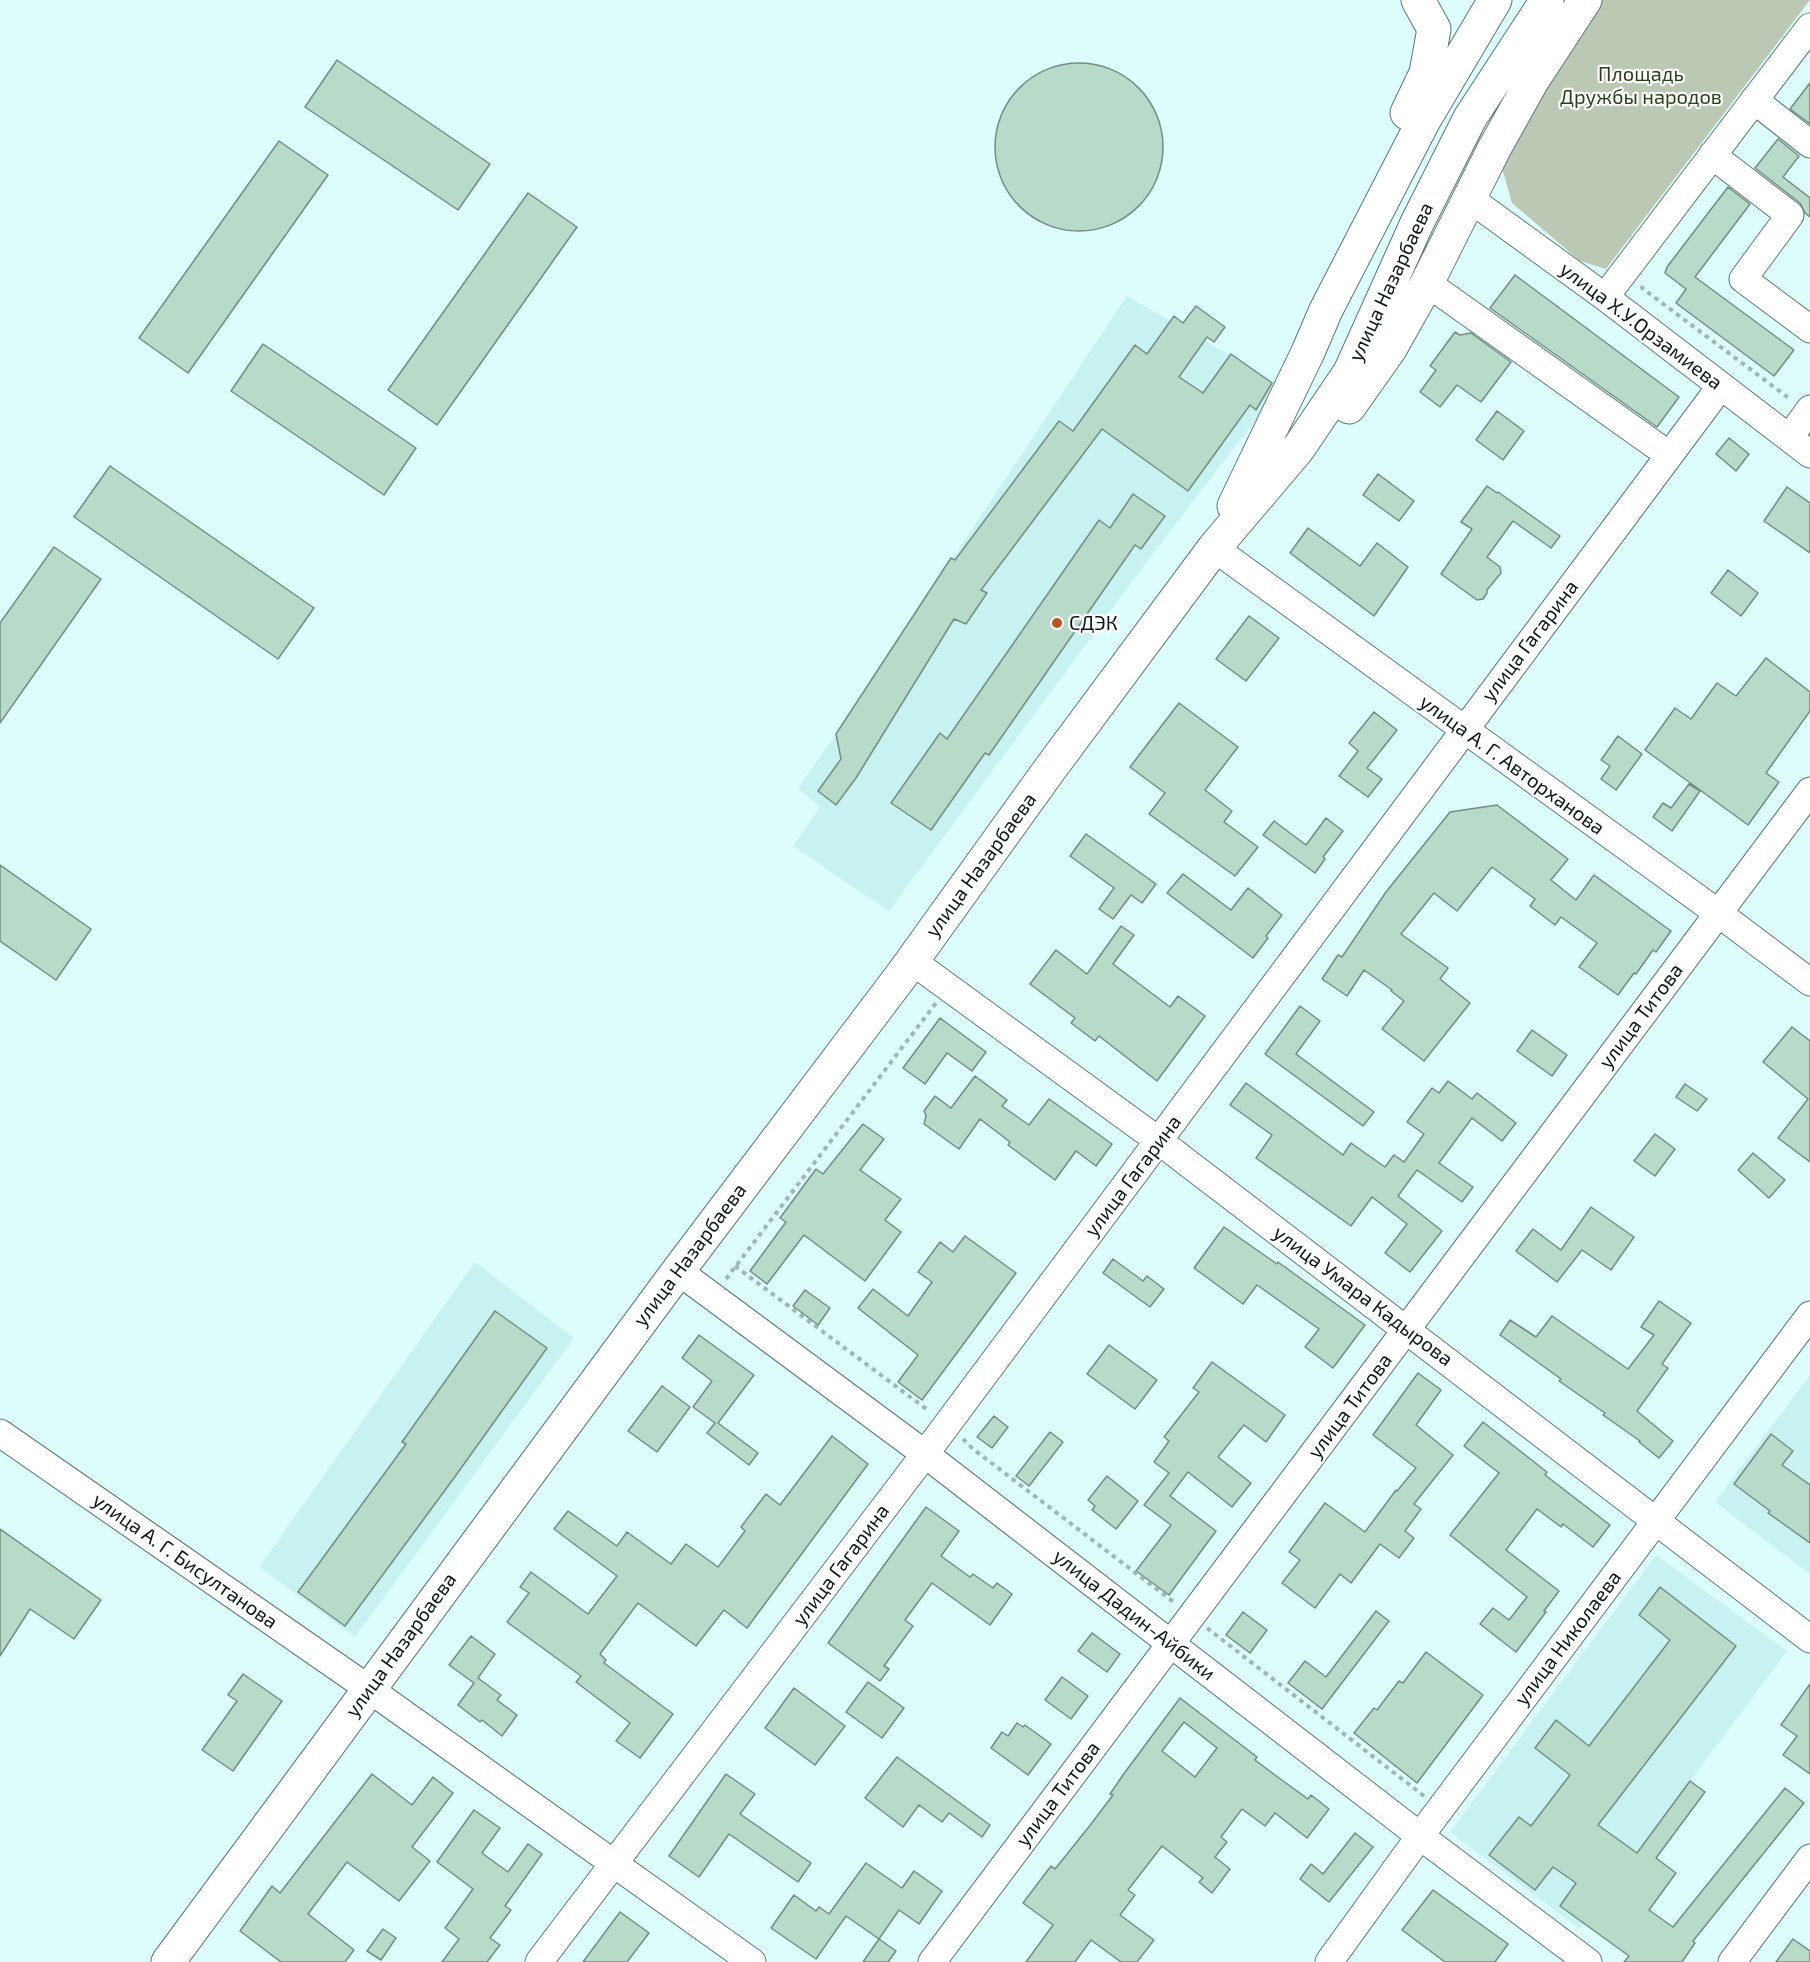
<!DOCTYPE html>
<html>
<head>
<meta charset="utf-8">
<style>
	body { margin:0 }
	canvas { display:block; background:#ddfdfc }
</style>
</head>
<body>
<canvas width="1810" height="1962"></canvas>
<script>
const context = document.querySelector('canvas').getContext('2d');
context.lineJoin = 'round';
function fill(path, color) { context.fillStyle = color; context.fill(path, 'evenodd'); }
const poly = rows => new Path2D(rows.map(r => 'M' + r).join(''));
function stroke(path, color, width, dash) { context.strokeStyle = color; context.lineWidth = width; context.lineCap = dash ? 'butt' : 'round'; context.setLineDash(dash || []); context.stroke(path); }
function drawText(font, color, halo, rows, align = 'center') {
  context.font = font + ' "Exo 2",sans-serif'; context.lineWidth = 4.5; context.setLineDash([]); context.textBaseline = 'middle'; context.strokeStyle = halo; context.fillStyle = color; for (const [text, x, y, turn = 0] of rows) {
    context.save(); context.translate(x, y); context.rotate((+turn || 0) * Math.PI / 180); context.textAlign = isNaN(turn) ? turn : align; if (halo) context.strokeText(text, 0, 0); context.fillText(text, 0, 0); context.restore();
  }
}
const built = poly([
	[1127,296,1282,385,1148,560,889,911,793,846,820,807,798,788,836,734],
	[475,1262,574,1338,355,1637,259,1567],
	[1810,1375,1810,1574,1715,1502],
	[1656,1555,1787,1651,1580,1929,1450,1832]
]);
const green = poly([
	[1602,0,1810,0,1606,269,1580,261,1512,203,1500,161,1544,78]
]);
const building = poly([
	[337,60,490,164,458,210,305,107,337,60],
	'995 147a84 84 0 1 1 168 0a84 84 0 1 1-168 0Z',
	[1810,83,1810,124,1790,109,1810,83],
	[1778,139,1799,156,1783,177,1810,198,1810,217,1805,213,1800,203,1755,168,1778,139],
	[279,141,328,175,188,373,139,338,279,141],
	[1728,187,1750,204,1695,277,1794,350,1774,376,1676,303,1686,289,1665,273,1667,267,1728,187],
	[528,193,577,227,437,425,388,390,528,193],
	[1515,275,1679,397,1657,427,1490,308,1515,275],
	[1196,306,1225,327,1214,342,1207,337,1179,377,1203,393,1231,354,1272,383,1256,410,1250,405,1188,491,1102,429,981,590,987,593,966,624,954,619,856,778,836,805,818,791,841,759,836,734,951,558,955,560,1059,421,1073,431,1135,345,1147,354,1174,316,1183,323,1196,306],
	[1455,332,1460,335,1471,333,1511,362,1481,402,1457,385,1440,407,1420,392,1436,370,1430,366,1455,332],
	[263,344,416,448,384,495,231,391,263,344],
	[1497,411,1524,431,1503,460,1476,440,1497,411],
	[1729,438,1749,454,1736,471,1716,454,1729,438],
	[110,466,314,608,278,659,74,517,110,466],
	[1378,474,1414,501,1399,521,1363,495,1378,474],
	[1487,486,1497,493,1498,492,1560,536,1551,548,1513,521,1487,557,1500,567,1501,573,1487,590,1487,593,1483,599,1477,600,1441,574,1472,529,1461,522,1487,486],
	[1787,487,1810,503,1810,553,1764,521,1787,487],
	[1133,494,1165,516,1141,549,1135,545,989,755,985,753,931,830,891,803,940,733,947,739,1099,520,1110,528,1133,494],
	[1308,528,1360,566,1377,543,1408,567,1374,616,1290,553,1308,528],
	[54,547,101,579,0,723,0,623,54,547],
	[1728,570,1758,593,1741,616,1711,593,1728,570],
	[1249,616,1279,638,1246,681,1216,659,1249,616],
	[1766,658,1810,692,1810,711,1766,773,1779,782,1748,825,1645,750,1675,708,1691,719,1717,683,1736,696,1766,658],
	[1179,703,1238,747,1205,790,1232,811,1224,822,1258,847,1235,876,1149,814,1165,793,1130,767,1179,703],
	[1374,712,1397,730,1367,768,1382,779,1368,797,1339,776,1358,751,1349,743,1374,712],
	[1618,736,1642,754,1616,790,1601,779,1610,766,1601,760,1618,736],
	[1689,784,1700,791,1672,831,1653,817,1663,803,1671,808,1689,784],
	[1497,805,1568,859,1551,880,1576,900,1594,875,1671,931,1656,952,1653,950,1636,974,1634,973,1618,995,1579,967,1597,943,1561,917,1555,925,1530,906,1535,899,1492,867,1457,911,1434,893,1401,934,1448,968,1440,979,1470,1003,1424,1061,1382,1029,1404,1001,1391,991,1392,990,1364,970,1347,996,1322,979,1338,955,1342,957,1386,892,1450,812,1497,805],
	[1326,818,1343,831,1323,857,1325,859,1315,873,1263,835,1274,821,1306,845,1326,818],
	[1086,834,1156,884,1142,903,1131,895,1113,919,1099,909,1114,888,1070,856,1086,834],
	[0,865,91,929,56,980,0,941,0,865],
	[1183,874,1231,910,1248,888,1282,915,1266,936,1268,938,1253,958,1167,893,1183,874],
	[1121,926,1134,935,1113,964,1170,1007,1178,996,1205,1016,1157,1081,1099,1036,1095,1041,1071,1023,1075,1018,1030,984,1056,950,1087,974,1121,926],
	[1300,1006,1320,1021,1296,1054,1374,1112,1363,1126,1265,1054,1300,1006],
	[940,1018,986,1052,972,1071,947,1053,925,1084,903,1068,940,1018],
	[1792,1027,1810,1041,1810,1162,1778,1138,1808,1099,1763,1062,1792,1027],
	[1532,1030,1567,1055,1552,1076,1517,1051,1532,1030],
	[975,1076,1007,1100,1002,1106,1029,1125,1049,1099,1112,1144,1096,1166,1076,1151,1055,1180,1008,1145,1010,1142,980,1119,959,1149,924,1124,926,1116,924,1111,935,1096,951,1108,975,1076],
	[1448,1081,1472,1099,1477,1093,1516,1123,1502,1141,1472,1118,1439,1163,1473,1187,1462,1202,1417,1170,1398,1196,1442,1231,1410,1272,1385,1253,1407,1224,1372,1197,1351,1226,1256,1158,1272,1135,1230,1105,1246,1083,1343,1155,1351,1143,1385,1167,1394,1155,1404,1162,1424,1134,1407,1122,1432,1088,1439,1093,1448,1081],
	[1685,1084,1707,1099,1697,1111,1676,1097,1685,1084],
	[863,1124,884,1139,860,1170,901,1199,885,1220,901,1232,865,1281,804,1235,767,1284,750,1271,786,1222,780,1218,816,1169,823,1174,863,1124],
	[1655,1134,1675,1149,1655,1176,1634,1161,1655,1134],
	[1753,1153,1785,1180,1769,1198,1738,1170,1753,1153],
	[1591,1207,1634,1237,1611,1270,1582,1250,1557,1282,1516,1251,1533,1229,1561,1250,1591,1207],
	[1224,1227,1277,1264,1278,1262,1365,1325,1333,1368,1305,1347,1319,1329,1257,1285,1243,1304,1194,1268,1224,1227],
	[965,1236,1016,1273,922,1400,898,1382,918,1355,858,1308,873,1289,908,1316,932,1282,918,1272,940,1242,953,1252,965,1236],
	[1113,1259,1143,1281,1147,1276,1164,1289,1150,1307,1103,1273,1113,1259],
	[805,1290,830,1308,818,1325,793,1306,805,1290],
	[1659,1301,1691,1323,1662,1364,1668,1368,1637,1411,1673,1441,1659,1458,1639,1442,1640,1441,1603,1415,1605,1413,1559,1381,1561,1379,1500,1335,1510,1320,1536,1337,1552,1316,1628,1369,1654,1335,1641,1327,1659,1301],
	[495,1311,547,1348,454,1478,345,1626,298,1592,406,1444,402,1442,495,1311],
	[699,1335,754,1375,718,1423,758,1453,749,1465,707,1433,715,1423,693,1407,712,1381,682,1358,699,1335],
	[1109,1345,1157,1380,1135,1409,1087,1374,1109,1345],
	[1212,1362,1285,1415,1266,1442,1244,1425,1218,1457,1251,1483,1232,1507,1188,1472,1170,1496,1216,1531,1169,1595,1136,1571,1171,1525,1144,1505,1169,1473,1154,1462,1169,1441,1164,1437,1199,1392,1193,1388,1212,1362],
	[1418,1373,1441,1390,1416,1425,1453,1455,1414,1504,1421,1509,1405,1531,1414,1538,1399,1558,1380,1544,1351,1583,1340,1574,1315,1608,1282,1583,1300,1560,1289,1552,1325,1503,1365,1532,1396,1490,1397,1491,1416,1468,1373,1435,1418,1373],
	[662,1386,690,1407,657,1452,628,1431,662,1386],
	[994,1416,1008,1427,992,1448,977,1437,994,1416],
	[1483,1422,1547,1472,1545,1475,1610,1525,1593,1547,1563,1524,1561,1527,1537,1509,1506,1550,1559,1591,1544,1611,1546,1612,1516,1652,1480,1624,1493,1608,1509,1620,1527,1597,1450,1535,1499,1473,1464,1446,1483,1422],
	[1050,1432,1063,1442,1029,1486,1016,1476,1050,1432],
	[1771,1434,1793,1451,1782,1465,1810,1485,1810,1543,1768,1513,1770,1511,1734,1484,1771,1434],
	[832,1436,868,1464,747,1628,724,1610,696,1646,638,1603,600,1654,606,1660,604,1663,673,1714,640,1758,616,1741,630,1723,576,1682,581,1676,507,1622,529,1593,520,1587,531,1572,588,1614,617,1576,554,1529,568,1511,617,1546,627,1532,671,1564,686,1544,718,1567,745,1531,741,1527,766,1494,780,1505,832,1436],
	[1107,1476,1138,1501,1116,1529,1092,1510,1095,1506,1088,1500,1107,1476],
	[926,1507,959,1531,941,1556,970,1577,973,1574,993,1588,997,1583,1012,1594,990,1625,932,1583,905,1620,913,1626,884,1666,889,1669,880,1681,828,1643,926,1507],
	[0,1529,101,1600,74,1639,30,1609,0,1656,0,1529],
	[1660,1587,1736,1646,1598,1825,1637,1853,1690,1781,1705,1792,1656,1858,1676,1873,1649,1910,1673,1927,1785,1788,1804,1803,1693,1941,1695,1943,1682,1962,1624,1962,1629,1956,1560,1906,1576,1883,1553,1867,1535,1890,1489,1855,1519,1817,1531,1826,1570,1775,1535,1748,1556,1720,1589,1746,1670,1640,1639,1615,1660,1587],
	[1376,1611,1389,1621,1322,1709,1288,1683,1305,1661,1326,1677,1376,1611],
	[1243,1612,1267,1630,1250,1653,1226,1635,1243,1612],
	[1092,1633,1120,1654,1107,1672,1078,1651,1092,1633],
	[471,1636,495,1654,478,1678,501,1695,497,1700,517,1715,502,1736,482,1720,480,1722,458,1705,474,1683,449,1665,471,1636],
	[1426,1652,1483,1695,1417,1783,1354,1733,1374,1708,1377,1710,1399,1681,1403,1683,1426,1652],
	[243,1674,282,1701,233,1771,202,1750,237,1701,228,1695,243,1674],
	[1062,1677,1088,1696,1071,1719,1045,1700,1062,1677],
	[868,1682,904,1708,882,1738,846,1712,868,1682],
	[1810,1684,1810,1774,1783,1755,1797,1736,1781,1725,1810,1684],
	[794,1688,845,1726,815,1765,765,1728,794,1688],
	[1180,1698,1257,1757,1255,1760,1279,1778,1308,1799,1311,1795,1329,1809,1307,1838,1275,1813,1265,1826,1242,1809,1221,1837,1227,1842,1215,1857,1230,1869,1212,1893,1199,1882,1203,1878,1162,1846,1128,1890,1135,1895,1120,1915,1154,1940,1137,1962,1121,1962,1091,1940,1075,1962,1026,1962,1053,1925,1023,1903,1051,1866,1055,1869,1088,1828,1113,1795,1110,1794,1123,1775,1180,1698],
	[1184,1722,1217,1748,1195,1777,1162,1751,1184,1722],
	[1017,1723,1023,1727,1025,1725,1051,1744,1028,1775,991,1748,1002,1732,1008,1736,1017,1723],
	[897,1757,990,1825,982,1837,949,1813,942,1822,919,1805,903,1827,865,1798,897,1757],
	[372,1774,412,1805,433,1777,453,1793,412,1847,430,1861,399,1901,347,1862,308,1914,354,1950,345,1962,281,1962,240,1931,272,1886,280,1893,372,1774],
	[726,1774,755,1794,740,1814,811,1863,798,1882,729,1834,699,1877,669,1856,726,1774],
	[474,1810,500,1828,482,1853,508,1872,528,1844,542,1854,505,1906,511,1910,490,1938,500,1945,487,1962,442,1962,459,1939,445,1928,473,1889,437,1862,474,1810],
	[1355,1833,1373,1847,1329,1902,1300,1879,1311,1864,1323,1874,1355,1833],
	[866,1863,902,1888,914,1871,942,1891,919,1924,899,1910,879,1939,846,1916,816,1959,771,1928,794,1895,816,1911,819,1907,829,1914,866,1863],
	[1433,1890,1508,1944,1495,1962,1445,1962,1402,1930,1433,1890],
	[620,1912,649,1933,627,1962,583,1962,620,1912],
	[383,1929,396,1938,381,1960,367,1951,383,1929],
	[879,1939,896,1951,888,1962,863,1962,879,1939],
	[1793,1939,1810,1951,1810,1962,1776,1962,1793,1939]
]);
const path = poly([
	[1643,286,1642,288,1790,399],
	[735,1266,929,1411],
	[726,1279,936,1003],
	[963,1439,973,1449,1175,1603],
	[1207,1628,1424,1796]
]);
const minor = poly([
	[1754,100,1810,144],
	[1712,155,1790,215,1743,279,1810,329],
	[1470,199,1605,297,1810,454],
	[1427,283,1669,455],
	[1605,297,1810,27],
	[1789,438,1810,409],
	[1214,548,1718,913,1810,982],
	[912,961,1159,1141,1810,1639],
	[678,1271,925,1454,1420,1836,1588,1962],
	[0,1433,369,1689,752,1962],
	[539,1962,925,1454,1721,386],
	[932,1962,1810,791],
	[1329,1962,1420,1836,1810,1315],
	[1732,1962,1810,1858]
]);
const major = poly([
	[1407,113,1426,73,1434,29,1418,0],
	[1349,407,1390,349,1427,283,1494,149,1532,81,1585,0],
	[1234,506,1308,352,1326,310,1424,120,1495,0],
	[168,1962,678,1271,904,972,1050,769,1214,548,1298,449,1350,372,1417,223,1470,118,1547,0]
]);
const markers = [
	[1057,623,6,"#b95425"]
];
const parkNames = [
	["Площадь",1641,74],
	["Дружбы народов",1641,97]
];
const streetNames = [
	["улица Назарбаева",1391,282,-65],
	["улица Х.У.Орзамиева",1641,326,37],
	["улица Гагарина",1530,641,-53],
	["улица А. Г. Авторханова",1512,765,36],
	["улица Назарбаева",981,865,-54],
	["улица Титова",1641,1016,-53],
	["улица Гагарина",1133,1176,-53],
	["улица Назарбаева",690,1255,-53],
	["улица Умара Кадырова",1363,1296,37],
	["улица Титова",1350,1406,-53],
	["улица А. Г. Бисултанова",185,1561,35],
	["улица Гагарина",841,1565,-53],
	["улица Дадин-Айбики",1134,1615,38],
	["улица Николаева",1568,1638,-53],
	["улица Назарбаева",401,1645,-54],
	["улица Титова",1058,1794,-53]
];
const poiNames = [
	["СДЭК",1069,623]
];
fill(built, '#c8f2f1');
fill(green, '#bbc8b4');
fill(building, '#b7dac9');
stroke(building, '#748d81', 1.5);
stroke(minor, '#5a7776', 29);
stroke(major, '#5a7776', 35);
stroke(path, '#9db6b6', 4, [4.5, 4.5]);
stroke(minor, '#fff', 27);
stroke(major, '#fff', 33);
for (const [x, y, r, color] of markers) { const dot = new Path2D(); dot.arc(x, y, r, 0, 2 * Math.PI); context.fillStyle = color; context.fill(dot); stroke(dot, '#fff', 2); }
drawText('20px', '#274015', '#fff', parkNames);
drawText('20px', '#0c1717', '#fff', streetNames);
drawText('20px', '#0c1717', '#fff', poiNames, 'left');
</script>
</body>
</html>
